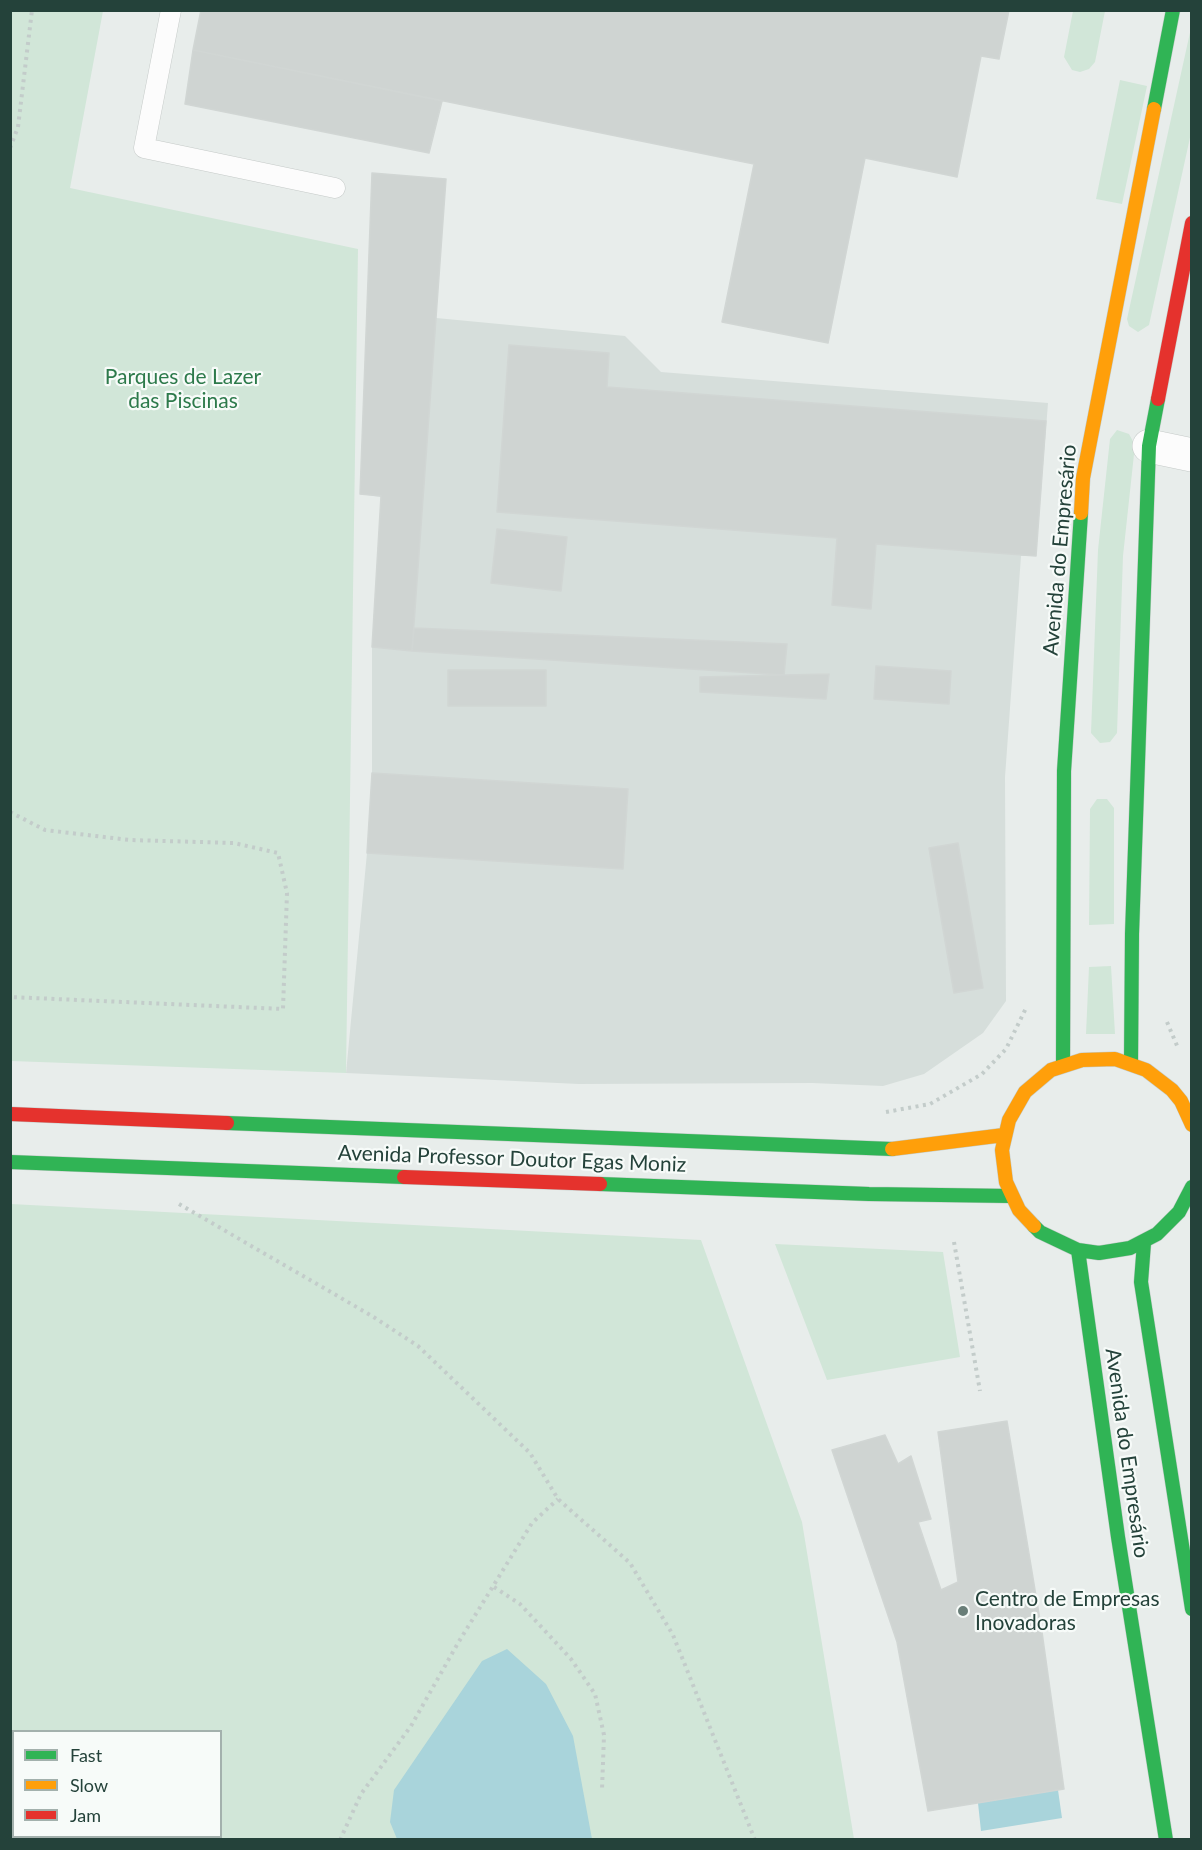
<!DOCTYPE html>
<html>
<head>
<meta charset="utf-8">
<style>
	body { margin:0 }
	#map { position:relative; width:1202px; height:1850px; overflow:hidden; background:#e8edeb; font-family:Lato,sans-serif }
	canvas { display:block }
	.frame { position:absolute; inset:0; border:12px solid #24423a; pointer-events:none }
	.legend { position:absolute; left:12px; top:1730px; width:210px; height:108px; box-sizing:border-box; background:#f7fbf9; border:2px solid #a3b1ad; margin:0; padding:8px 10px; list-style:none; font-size:18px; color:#24423a }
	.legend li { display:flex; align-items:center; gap:12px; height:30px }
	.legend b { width:30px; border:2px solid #a3b1ad }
</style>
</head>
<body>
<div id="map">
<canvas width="1202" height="1850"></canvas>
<div class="frame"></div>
<ul class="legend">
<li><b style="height:8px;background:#30b455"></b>Fast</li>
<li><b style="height:8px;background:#ff9f0a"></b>Slow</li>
<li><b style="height:8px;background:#e5322d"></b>Jam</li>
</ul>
</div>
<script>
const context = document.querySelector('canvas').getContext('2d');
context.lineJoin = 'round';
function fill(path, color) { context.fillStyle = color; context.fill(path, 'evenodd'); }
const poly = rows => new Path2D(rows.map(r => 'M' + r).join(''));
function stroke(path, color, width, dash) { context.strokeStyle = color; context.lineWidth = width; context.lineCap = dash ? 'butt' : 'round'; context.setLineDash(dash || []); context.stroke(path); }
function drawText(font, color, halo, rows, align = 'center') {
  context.font = font + ' Lato,sans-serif'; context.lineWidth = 4.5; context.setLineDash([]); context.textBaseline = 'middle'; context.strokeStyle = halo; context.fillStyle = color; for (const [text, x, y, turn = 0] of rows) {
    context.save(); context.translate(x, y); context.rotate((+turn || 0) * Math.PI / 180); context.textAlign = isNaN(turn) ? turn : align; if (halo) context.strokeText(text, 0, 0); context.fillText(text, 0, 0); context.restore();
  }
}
const built = poly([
	[372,173,446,179,436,318,625,336,661,372,1048,403,1036,556,1021,556,1005,777,1006,1001,983,1033,924,1074,883,1086,812,1083,579,1084,346,1073,367,853,372,773,372,647,381,497,360,494]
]);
const green = poly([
	[11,10,103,11,70,188,358,249,346,1073,11,1061],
	[1073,11,1105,11,1095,62,1089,69,1080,72,1072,70,1064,57],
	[1191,28,1191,133,1149,325,1138,332,1129,326,1127,319],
	[1120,80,1147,86,1122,204,1096,199],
	[1117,430,1129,434,1135,445,1123,556,1117,733,1110,742,1100,743,1091,733,1098,550,1110,439],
	[1097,799,1107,799,1114,808,1114,924,1089,925,1090,809],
	[1111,966,1115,1034,1086,1034,1089,967],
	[11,1204,701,1240,802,1522,854,1839,11,1840],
	[14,1732,220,1732,220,1836,14,1836],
	[775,1244,943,1252,960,1357,827,1380]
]);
const water = poly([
	[507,1649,546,1684,573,1736,592,1839,397,1839,390,1822,394,1790,482,1661],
	[1058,1790,1062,1818,981,1831,978,1803]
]);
const building = poly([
	[201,10,1009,10,999,59,981,56,957,177,865,158,828,343,722,322,754,164,193,50,201,10],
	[193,50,442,101,429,153,185,104,193,50],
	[372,173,446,179,412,651,372,647,381,496,360,494,372,173],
	[509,345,609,353,607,387,1046,421,1036,556,876,544,871,609,832,605,837,538,497,512,509,345],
	[497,529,567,537,561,591,491,583,497,529],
	[414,628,787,644,784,675,412,651,414,628],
	[876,666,951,671,949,704,874,699,876,666],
	[448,670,546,670,546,706,448,706,448,670],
	[829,674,826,699,700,692,700,677,829,674],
	[372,773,628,789,623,869,367,853,372,773],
	[958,843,983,988,954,993,929,848,958,843],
	[1007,1421,1042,1632,1064,1789,928,1811,897,1642,832,1450,885,1435,898,1464,911,1456,931,1519,918,1522,941,1590,958,1582,938,1432,1007,1421]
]);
const path = poly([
	[10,148,18,127,32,10],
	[10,812,45,830,130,840,234,843,278,853,287,893,283,1009,10,997],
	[1167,1022,1178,1048],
	[886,1112,930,1104,982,1074,1006,1049,1027,1006],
	[179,1204,372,1316,418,1346,530,1453,558,1499,630,1563,673,1635,755,1840],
	[954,1242,980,1391],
	[494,1587,520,1604,571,1659,595,1694,604,1735,602,1790],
	[340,1840,361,1794,411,1726,458,1643,532,1523,558,1499]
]);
const lane = poly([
	[171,10,144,148,335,188]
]);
const street = poly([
	[1149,446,1192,455]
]);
const fast = poly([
	[1154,109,1173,10],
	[1131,1063,1132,934,1149,446,1158,399],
	[1063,1065,1064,771,1081,513],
	[227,1123,892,1149],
	[10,1162,404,1177],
	[600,1184,869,1194,1011,1196],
	[1034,1226,1040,1232,1078,1250,1099,1253,1130,1248,1157,1234,1179,1212,1192,1187],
	[1144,1243,1141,1282,1192,1609],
	[1078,1250,1118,1537,1166,1840]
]);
const slow = poly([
	[1081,513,1083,478,1154,109],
	[892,1149,1004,1135],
	[1034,1226,1019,1210,1006,1182,1002,1150,1009,1120,1025,1092,1051,1070,1082,1060,1115,1059,1146,1070,1172,1090,1181,1101,1192,1125]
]);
const jam = poly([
	[1158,399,1192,223],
	[10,1114,227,1123],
	[404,1177,600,1184]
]);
const markers = [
	[963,1611,6,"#697e78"]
];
const parkNames = [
	["Parques de Lazer",183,377],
	["das Piscinas",183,401]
];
const streetNames = [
	["Avenida do Empresário",1060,550,-85],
	["Avenida Professor Doutor Egas Moniz",512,1159,2],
	["Avenida do Empresário",1127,1453,82]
];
const poiNames = [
	["Centro de Empresas",975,1599],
	["Inovadoras",975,1623]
];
fill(built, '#d6dedb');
fill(green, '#d1e6d8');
fill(water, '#a9d4db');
fill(building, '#cfd4d2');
stroke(building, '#d1d6d4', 1.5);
stroke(lane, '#c5cac8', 21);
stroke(street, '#c5cac8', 34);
stroke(fast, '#c3cbc8', 15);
stroke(slow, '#c3cbc8', 15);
stroke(jam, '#c3cbc8', 15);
stroke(path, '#c3ccca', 4, [3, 4.5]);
stroke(lane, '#fcfcfc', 20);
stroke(street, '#fcfcfc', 33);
stroke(fast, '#30b455', 14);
stroke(slow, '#ff9f0a', 14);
stroke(jam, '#e5322d', 14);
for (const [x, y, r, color] of markers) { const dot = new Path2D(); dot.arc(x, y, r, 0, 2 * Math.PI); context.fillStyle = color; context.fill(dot); stroke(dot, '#f7fbf9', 2); }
drawText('21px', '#2d7a4b', '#f7fbf9', parkNames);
drawText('21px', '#24423a', '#f7fbf9', streetNames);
drawText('21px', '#24423a', '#f7fbf9', poiNames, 'left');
</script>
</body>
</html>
